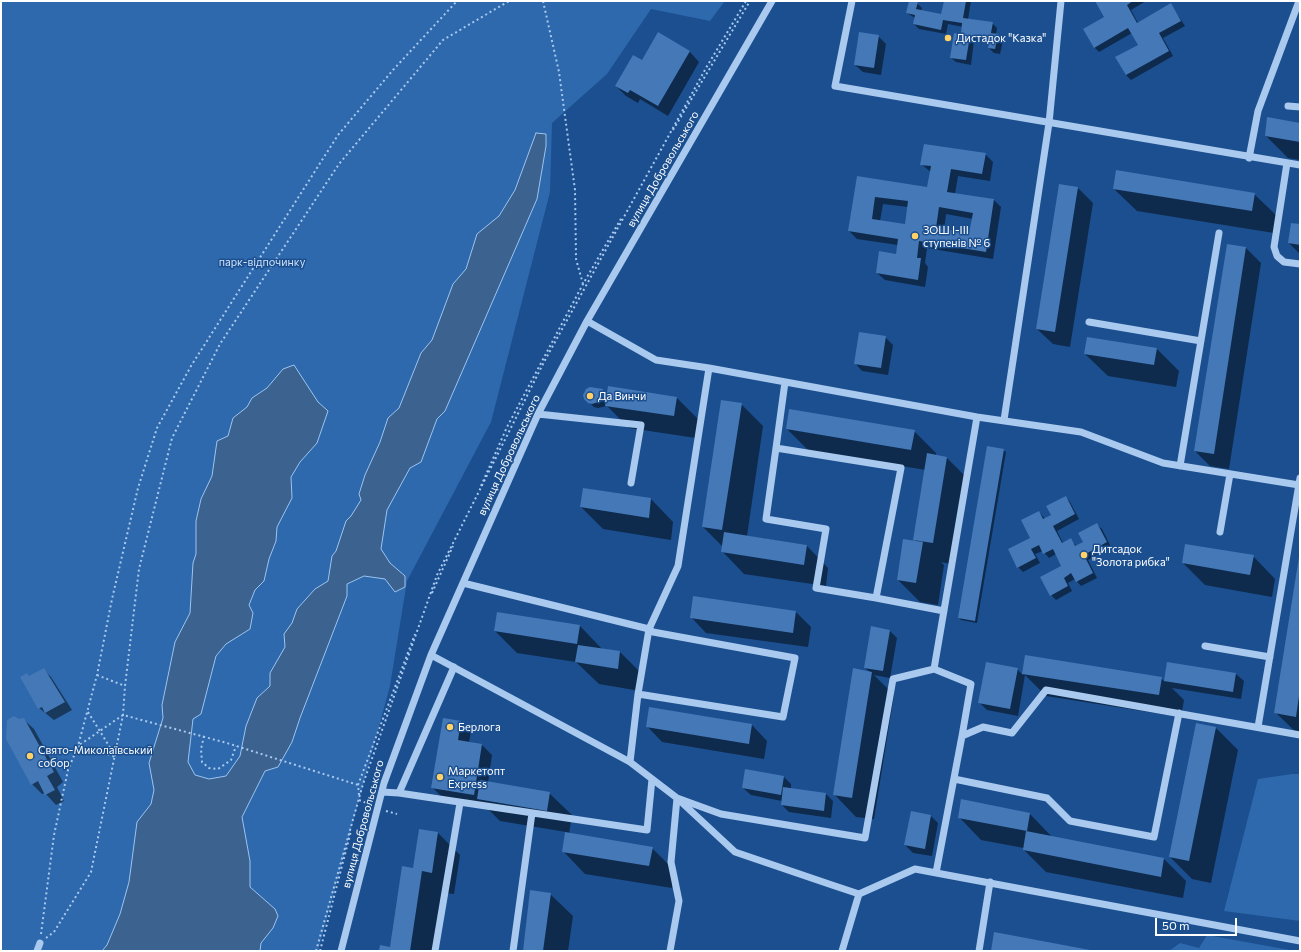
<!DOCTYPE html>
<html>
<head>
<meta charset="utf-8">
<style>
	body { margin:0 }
	#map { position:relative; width:1301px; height:952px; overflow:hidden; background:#1b4f8f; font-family:Commissioner,sans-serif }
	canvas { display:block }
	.frame { position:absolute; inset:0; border:2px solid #fff; pointer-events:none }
	.scale { position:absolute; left:1155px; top:918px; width:82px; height:18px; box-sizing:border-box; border:2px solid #fff; border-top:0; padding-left:5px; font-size:12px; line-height:14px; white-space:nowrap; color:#fff; -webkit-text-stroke:3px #1b4f8f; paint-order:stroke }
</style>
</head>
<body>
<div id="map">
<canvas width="1301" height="952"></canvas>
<div class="frame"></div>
<div class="scale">50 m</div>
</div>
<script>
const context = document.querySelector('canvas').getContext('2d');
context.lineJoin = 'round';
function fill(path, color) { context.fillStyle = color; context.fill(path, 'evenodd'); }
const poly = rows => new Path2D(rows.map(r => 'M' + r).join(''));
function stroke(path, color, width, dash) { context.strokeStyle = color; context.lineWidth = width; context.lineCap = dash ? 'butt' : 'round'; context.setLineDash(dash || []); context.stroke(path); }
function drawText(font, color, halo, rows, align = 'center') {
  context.font = font + ' Commissioner,sans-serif'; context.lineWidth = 3; context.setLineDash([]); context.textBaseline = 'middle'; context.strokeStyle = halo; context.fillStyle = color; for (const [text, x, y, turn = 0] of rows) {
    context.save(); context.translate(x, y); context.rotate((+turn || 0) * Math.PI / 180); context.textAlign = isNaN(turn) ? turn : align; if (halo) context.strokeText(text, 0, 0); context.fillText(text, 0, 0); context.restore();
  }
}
const green = poly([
	[1,1,725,1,710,21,651,9,607,74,552,123,550,192,491,422,407,581,390,686,318,951,1,951],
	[1292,774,1300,774,1300,921,1224,911,1258,779],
	[1207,935,1295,951,1169,951,1180,943,1199,948]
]);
const water = poly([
	[536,133,546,134,546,146,537,199,445,411,437,419,421,462,410,468,387,510,381,549,390,563,405,576,405,587,395,592,385,579,364,576,347,584,347,596,300,718,292,742,278,767,265,771,242,817,250,861,250,887,275,909,278,916,273,928,261,943,260,951,102,951,107,945,120,914,129,882,137,822,151,804,154,790,149,763,163,718,162,705,175,642,190,613,193,563,196,554,196,521,201,499,212,476,217,441,228,436,233,418,247,407,252,398,267,388,283,369,294,365,318,402,328,411,317,443,300,462,291,477,292,498,277,527,276,541,269,559,264,581,255,590,249,605,253,613,250,629,226,644,216,656,201,714,193,719,188,762,195,775,209,779,226,776,240,756,246,726,257,698,270,686,270,673,285,647,284,634,292,623,297,609,315,589,328,581,332,556,336,551,346,521,351,516,361,500,359,494,365,475,380,442,388,418,399,408,421,353,432,340,453,284,466,269,477,234,499,216,515,190,536,133]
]);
const shadow = poly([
	[910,1,917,3,922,8,921,11,942,15,945,1,971,1,968,19,992,23,997,28,996,35,1003,40,1000,54,994,53,989,48,990,43,974,40,971,65,956,62,951,58,961,36,963,27,948,24,946,34,919,29,914,24,915,18,907,13],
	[1097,1,1146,1,1131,10,1138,23,1171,5,1185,26,1163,38,1173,56,1131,80,1126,75,1139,45,1132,33,1099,52,1095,48,1106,17],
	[878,36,886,44,881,75,863,72,855,65],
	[689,51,699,62,668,116,640,99,638,103,626,96,616,86,643,61],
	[1300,124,1300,160,1288,158,1266,136],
	[985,154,993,162,990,181,958,176,955,194,994,200,1001,207,993,259,927,248,925,263,928,267,925,287,885,280,877,273,897,255,898,245,857,239,849,231,858,177,928,189,931,172,921,164],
	[883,204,908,207,906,225,880,221],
	[946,214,973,219,970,234,944,230],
	[1078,188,1093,203,1070,347,1053,344,1037,329],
	[1114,189,1254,194,1277,216,1274,233,1137,211],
	[1300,225,1300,254,1289,243],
	[1228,245,1246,248,1261,263,1229,469,1210,466,1195,451],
	[885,337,893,345,888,375,862,371,855,363],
	[1157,349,1179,371,1176,387,1108,376,1085,354],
	[602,390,608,396,677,398,699,420,696,438,629,428,607,406,598,408,594,407,589,402],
	[741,404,763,426,747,536,806,545,828,568,826,586,744,574,722,551,722,546,703,527],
	[787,429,914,431,936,453,936,456,947,458,969,480,955,565,941,562,944,565,938,605,920,602,898,580,917,542,914,539,926,470,809,451],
	[1003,450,1006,452,977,623,961,620,959,618],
	[584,489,651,499,673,522,671,540,603,529,581,507],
	[1066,497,1070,502,1079,519,1057,531,1063,543,1070,539,1076,546,1084,542,1097,525,1102,529,1111,547,1088,560,1097,578,1081,586,1075,579,1068,583,1072,591,1056,600,1051,595,1063,566,1056,554,1049,558,1043,551,1035,554,1040,563,1023,572,1018,567,1031,538,1039,512,1045,519,1052,515],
	[1253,556,1275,579,1272,597,1205,585,1183,563],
	[1300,558,1300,736,1276,713],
	[796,612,811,627,808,647,706,633,691,617],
	[580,626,602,649,620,652,642,674,640,691,599,684,576,662,517,653,495,631],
	[890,631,897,638,890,678,874,675,894,695,874,819,856,817,834,794,870,672,865,668],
	[1026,656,1161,678,1165,682,1168,663,1236,674,1244,681,1241,699,1172,688,1184,700,1181,717,1046,696,1025,675,1018,716,987,710,980,703,1017,669,1023,675],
	[43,669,51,677,72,710,54,720,39,708,27,674,30,677],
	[23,719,34,729,63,782,57,787,64,801,56,805,45,793,42,794,32,784,18,720],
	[461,722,471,732,469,742,482,745,492,755,488,783,549,793,572,815,569,834,652,848,674,870,672,888,585,874,563,851,566,832,500,821,483,804,443,798,432,787],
	[752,725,767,741,764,759,662,742,647,726],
	[1216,728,1238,750,1211,883,1192,879,1170,857],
	[784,777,791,784,791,789,826,794,833,801,831,818,789,812,782,805,782,801,751,795,743,788],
	[1030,814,1052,837,1164,859,1186,881,1183,898,1046,872,1024,850,1024,848,981,840,959,817],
	[931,816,938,823,932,856,913,853,905,845],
	[438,833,460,855,454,894,444,893,435,951,380,951,390,948,413,869],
	[550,894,573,916,568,951,524,951]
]);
const building = poly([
	[909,1,918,2,916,9,941,14,944,1,966,1,963,18,993,22,991,33,998,34,995,49,988,48,990,39,970,36,966,60,950,58,954,33,961,34,962,23,943,20,941,30,913,24,915,15,906,13],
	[1095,1,1133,1,1127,5,1137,23,1171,3,1181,21,1159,33,1169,51,1126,75,1115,57,1138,45,1128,28,1094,48,1083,29,1104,17],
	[658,32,690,51,658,106,630,90,628,93,615,86,633,55,642,60],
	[859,32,879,35,874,68,854,65],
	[1267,117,1300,123,1300,142,1265,136],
	[924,144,986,153,982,174,951,169,947,192,994,199,986,252,919,241,917,258,921,258,918,280,876,273,879,251,896,254,898,239,848,231,857,176,927,187,931,166,920,165],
	[875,197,908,201,905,224,872,219],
	[939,207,973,213,969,233,936,228],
	[1116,170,1255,193,1252,211,1113,189],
	[1059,184,1078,187,1055,332,1036,329],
	[1291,223,1300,224,1300,245,1288,243],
	[1227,244,1246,247,1214,454,1194,451],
	[859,332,886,336,881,368,854,364],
	[1087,337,1157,348,1154,365,1084,354],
	[608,386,677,397,674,416,605,406],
	[590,387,603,389,602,401,592,404,588,403,584,399,583,395,586,389],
	[721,400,742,403,722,530,702,527],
	[789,409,915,430,911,450,786,429],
	[987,446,1004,449,975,621,958,618],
	[927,453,947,457,933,543,913,540],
	[583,488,651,498,649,518,580,507],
	[1066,496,1075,514,1053,526,1062,543,1071,538,1075,546,1083,542,1078,533,1097,523,1107,542,1084,555,1093,573,1076,582,1071,573,1064,578,1068,586,1050,596,1040,577,1061,566,1053,549,1043,554,1039,545,1031,549,1036,558,1017,568,1008,549,1030,538,1021,520,1039,511,1043,519,1051,515,1046,506],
	[724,532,807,545,804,565,721,552],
	[903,539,923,542,916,583,897,580],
	[1185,544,1254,555,1250,575,1182,563],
	[1299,557,1300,689,1296,717,1274,713],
	[693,596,796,611,793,633,690,618],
	[497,612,580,625,577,644,494,631],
	[871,626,890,630,883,671,864,668],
	[578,645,620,651,618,669,575,662],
	[1025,655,1162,677,1159,695,1022,674],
	[986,662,1018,668,1010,709,978,703],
	[1167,662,1236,673,1233,692,1164,681],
	[44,668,65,702,45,713,42,707,38,709,20,677,27,673,29,676],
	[853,668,872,672,852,798,833,795],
	[649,707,752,724,749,744,646,727],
	[14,716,19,719,24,718,54,772,47,776,55,790,45,795,38,781,31,785,6,739,7,720],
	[443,718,461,721,458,740,482,744,474,795,431,788],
	[1196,723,1216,727,1189,861,1169,857],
	[745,769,784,776,781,795,742,788],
	[480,780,550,792,547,811,477,799],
	[783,787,826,793,824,811,781,805],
	[961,799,1030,813,1027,831,958,818],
	[911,811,931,815,925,849,904,845],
	[419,829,438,832,432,873,422,871,410,951,379,951,380,945,390,947,402,866,413,868],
	[1026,831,1164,858,1161,877,1023,850],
	[565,832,653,847,649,866,562,852],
	[530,890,551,893,543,951,523,951],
	[994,932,1090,950,1090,951,991,951]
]);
const path = poly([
	[543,1,559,72,575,190,576,259,583,284],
	[673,130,750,1],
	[481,486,507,427,583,284,622,217],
	[432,593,453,546],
	[97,675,125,686],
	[88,712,116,757,78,746,97,675,112,599,138,488,157,428,191,366,338,135,393,70,457,1],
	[204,736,201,749,202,762,209,768,218,769,231,760,236,746],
	[359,795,358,785,415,634],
	[359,800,369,804],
	[386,811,397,814],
	[41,934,54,835,68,770,78,746,123,715,227,743,358,785],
	[46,938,54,932,91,872,123,715,125,686,139,569,172,438,220,344,339,164,443,40,509,1],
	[316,951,363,784,437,575,544,362,706,68,746,1],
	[320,951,351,831]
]);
const minor = poly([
	[852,1,835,86,1300,165],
	[1288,106,1300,107],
	[1249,158,1258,111,1299,1],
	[1287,163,1274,247,1277,256,1284,262,1300,264],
	[587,321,656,360,709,368,977,417,1081,432,1163,463,1299,485],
	[1089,322,1201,341],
	[785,382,776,448,901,468,876,598,944,611],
	[538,414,641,425,631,483],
	[1004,420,1049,123,1061,1],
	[776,448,766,519,826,529,816,588,876,598],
	[1180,466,1219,233],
	[1220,532,1230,474],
	[463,583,649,629,653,632,795,658,783,717,638,694,630,762],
	[1205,646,1270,657],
	[431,655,630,762,677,798,735,852,829,884,859,894,915,869,1300,941],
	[638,694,649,629,678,566,709,368],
	[1258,727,1300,478],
	[962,736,971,684,934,669,977,417],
	[954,779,1047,798,1070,821,1154,837,1179,713],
	[382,792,399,793,454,667],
	[399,793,647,830,652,779],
	[936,873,962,736,983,727,1012,733,1046,690,1300,735],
	[37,951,40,943],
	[341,951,384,783,431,655,538,414,587,321,772,1],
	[435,951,460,803],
	[513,951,532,813],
	[670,951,679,901,671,862,677,798,721,814,865,838,893,679,934,669],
	[842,951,859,894],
	[979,951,990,882]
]);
const markers = [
	[948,38,4,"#ffd166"],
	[915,236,4,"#ffd166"],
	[590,396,4,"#ffd166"],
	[1084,555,4,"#ffd166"],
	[450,727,4,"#ffd166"],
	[30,756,4,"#ffd166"],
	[440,777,4,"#ffd166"]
];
const poiNames = [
	["Дистадок \"Казка\"",956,38],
	["ЗОШ І-ІІІ",923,230],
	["ступенів № 6",923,243],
	["Да Винчи",598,396],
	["Дитсадок",1092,549],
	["\"Золота рибка\"",1092,562],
	["Берлога",458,727],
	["Свято-Миколаївський",38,750],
	["собор",38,763],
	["Маркетопт",448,771],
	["Express",448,784]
];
const streetNames = [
	["вулиця Добровольського",663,169,-60],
	["вулиця Добровольського",509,455,-65],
	["вулиця Добровольського",363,824,-75]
];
const parkNames = [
	["парк-відпочинку",262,262]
];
fill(green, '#2e69ad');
fill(water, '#3c6290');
stroke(water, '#9cc4f0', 1);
fill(shadow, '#0007');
fill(building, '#4478b7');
stroke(path, '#a9c9ee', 2, [2, 3]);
stroke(minor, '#a9c9ee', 7);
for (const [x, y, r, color] of markers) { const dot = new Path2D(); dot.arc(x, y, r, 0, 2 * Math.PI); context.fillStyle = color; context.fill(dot); stroke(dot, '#1b4f8f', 1.5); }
drawText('11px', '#fff', '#1b4f8f', poiNames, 'left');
drawText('11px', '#fff', '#1b4f8f', streetNames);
drawText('11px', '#cfe3fa', '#1b4f8f', parkNames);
</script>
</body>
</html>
